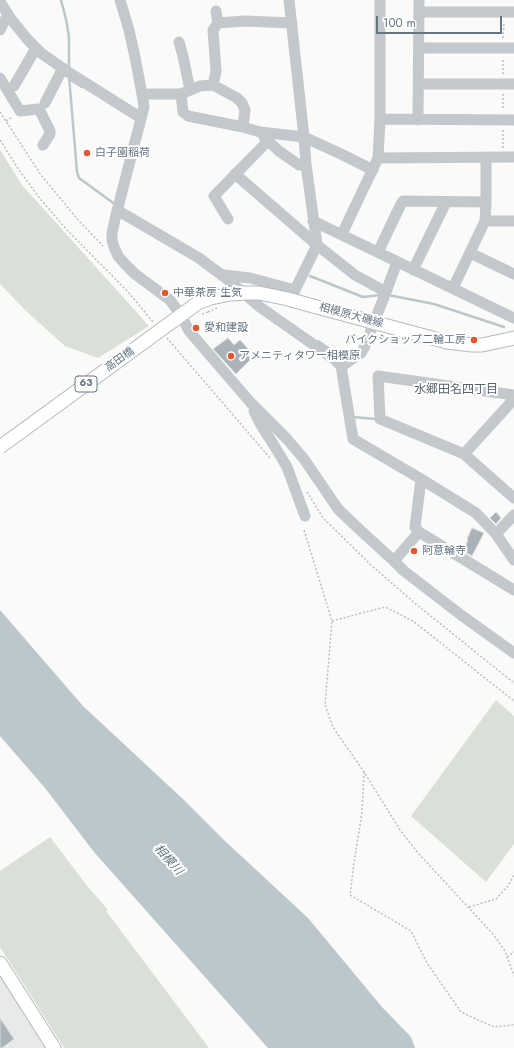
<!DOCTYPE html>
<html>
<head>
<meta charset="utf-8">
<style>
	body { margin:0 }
	#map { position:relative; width:514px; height:1048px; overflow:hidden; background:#fafaf8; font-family:Jost,sans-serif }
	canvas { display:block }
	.scale { position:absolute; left:376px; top:16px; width:126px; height:18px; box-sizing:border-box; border:2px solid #657683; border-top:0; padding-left:5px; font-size:12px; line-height:14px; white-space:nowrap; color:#657683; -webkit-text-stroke:3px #fff; paint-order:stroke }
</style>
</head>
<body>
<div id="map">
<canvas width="514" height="1048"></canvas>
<div class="scale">100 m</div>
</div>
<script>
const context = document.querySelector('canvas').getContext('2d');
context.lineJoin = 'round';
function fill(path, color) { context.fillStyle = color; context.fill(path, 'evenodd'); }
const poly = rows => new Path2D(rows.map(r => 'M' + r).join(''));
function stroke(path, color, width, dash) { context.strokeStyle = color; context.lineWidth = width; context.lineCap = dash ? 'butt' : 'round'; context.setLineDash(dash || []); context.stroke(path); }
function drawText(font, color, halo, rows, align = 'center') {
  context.font = font + ' Jost,"Noto Sans JP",sans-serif'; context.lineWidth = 4; context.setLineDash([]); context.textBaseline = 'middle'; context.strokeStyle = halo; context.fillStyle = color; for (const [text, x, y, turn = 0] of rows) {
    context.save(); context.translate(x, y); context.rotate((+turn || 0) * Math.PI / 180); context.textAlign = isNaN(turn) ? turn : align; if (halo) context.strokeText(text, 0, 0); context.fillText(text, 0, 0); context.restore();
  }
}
const built = poly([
	[0,975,46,1048,0,1048]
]);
const green = poly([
	[0,150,22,185,149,326,98,358,65,346,26,311,0,284],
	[496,700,514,716,514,844,486,882,411,816],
	[50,837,88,887,108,910,106,911,209,1048,64,1048,0,947,0,871]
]);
const water = poly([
	[0,610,83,706,185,801,225,841,308,918,382,1007,411,1037,415,1048,268,1048,94,852,45,788,0,736]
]);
const stream = poly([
	[61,0,66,19,69,37,69,69],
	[69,76,77,172,79,178,116,205],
	[69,79,82,87],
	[310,276,363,297,381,295],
	[388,295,434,304,504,327],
	[318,341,343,358,343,361],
	[353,417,376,419]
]);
const building = poly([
	[228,338,234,345,240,340,249,350,246,353,251,359,236,374,213,349,228,338],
	[496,512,501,518,496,524,490,518,496,512],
	[472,528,484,533,472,556,463,551,468,540,467,539,472,528],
	[0,1018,14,1039,2,1048,0,1048,0,1018]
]);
const path = poly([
	[503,38,504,22],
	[503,74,503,58],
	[503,94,503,110],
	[0,112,41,175,79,221,103,246],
	[6,121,12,117],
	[0,140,19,170,41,200,68,231,129,293,154,323],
	[503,148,503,130],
	[202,314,208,312],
	[167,338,270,458],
	[307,492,323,518,371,565,417,605,514,683],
	[304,530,332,621,325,705,333,727,364,772,400,830,418,853,493,934,505,951,514,976],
	[332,621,385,607,413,621,514,701],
	[364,772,362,812,354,863,350,895,411,931,427,963,461,1012,494,1027,512,1025,514,1023],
	[469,907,496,899,508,886,514,875],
	[507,957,514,952]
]);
const minor = poly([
	[120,0,129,30,135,57,142,94,144,107,116,215,112,233,112,240,114,247,118,256,124,263,135,274,170,300,181,315,189,331,251,403,287,439,304,459,338,509,359,529,394,561,404,571,461,615,514,653],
	[0,2,11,19,28,40,41,53,68,72,141,118],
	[216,11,218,23],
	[419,12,514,12],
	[0,30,8,14],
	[179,42,183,56,190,90],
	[419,48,514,48],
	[0,78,20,111,38,109,40,111,50,131,50,134,43,145],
	[418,84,514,84],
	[213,85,216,71,213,30,218,23,245,21,292,23],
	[14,86,36,48],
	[142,94,181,94,200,86,213,85,237,98,242,103,245,110,243,127],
	[181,94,183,112,188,116,243,127,260,132,304,137,341,154,373,170],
	[45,103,63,68],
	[380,119,514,120],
	[418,120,419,0],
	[264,137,279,151,299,165,306,164],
	[378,158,514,157],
	[235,174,317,245,355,275,386,292],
	[117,210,199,258,227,279,260,307,334,359,341,366,353,439,421,479,476,513,496,534],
	[228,219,214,196,268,141],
	[313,221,514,318],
	[485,221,514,221],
	[342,234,378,158,380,119,380,0],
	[378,252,401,204,403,201,486,202],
	[470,253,514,274],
	[413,270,446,202],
	[224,275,250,278,295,290,317,245,306,164,304,137,289,0],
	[453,288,485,221,486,202,486,157],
	[341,366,342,366,361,353,364,348,386,292,397,262],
	[514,399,464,454,514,498],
	[254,411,261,425,275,447,287,467,305,516],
	[464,454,380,419,378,376,514,395],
	[421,479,415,527,419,532,514,590],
	[514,515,496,534,514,560],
	[394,561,419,532]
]);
const major = poly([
	[313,306,447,342,472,345,482,345,514,338],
	[173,321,199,302,211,298],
	[0,963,54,1048]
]);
const pathBridge = poly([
	[198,292,203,290],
	[208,312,217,308]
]);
const majorBridge = poly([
	[211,298,230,294,246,293,259,293,288,299,313,306],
	[0,447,173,321]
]);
const markers = [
	[87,153,4,"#e4572e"],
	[165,293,4,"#e4572e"],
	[196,328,4,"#e4572e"],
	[474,340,4,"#e4572e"],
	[231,356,4,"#e4572e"],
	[414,551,4,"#e4572e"]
];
const shields = [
	[86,384,22]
];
const shieldNames = [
	["63",86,384]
];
const poiNames = [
	["白子園稲荷",95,153],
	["中華茶房 生気",173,293],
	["愛和建設",204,328],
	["バイクショップ二輪工房",466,340,"right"],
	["アメニティタワー相模原",239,356],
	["阿意輪寺",422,551]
];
const streetNames = [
	["相模原大磯線",351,316,15],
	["高田橋",120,360,-36]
];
const neighbourhoodNames = [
	["水郷田名四丁目",456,390]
];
const waterNames = [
	["相模川",168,860,48]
];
fill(built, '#e8e9e9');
fill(green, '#dadfd7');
fill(water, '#bbc7cb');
stroke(stream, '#bbc7cb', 2.5);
fill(building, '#aab3b9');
stroke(building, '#dcdcda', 1);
stroke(major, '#b5babe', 15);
stroke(path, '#bbbfc2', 1.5, [2, 2]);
stroke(minor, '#c3c8cc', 11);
stroke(major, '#fff', 13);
stroke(majorBridge, '#b5babe', 15, []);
stroke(pathBridge, '#bbbfc2', 1.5, [2, 2]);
stroke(majorBridge, '#fff', 13);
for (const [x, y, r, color] of markers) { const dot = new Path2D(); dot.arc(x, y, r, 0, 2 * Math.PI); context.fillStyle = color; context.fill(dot); stroke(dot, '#fff', 1.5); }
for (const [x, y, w] of shields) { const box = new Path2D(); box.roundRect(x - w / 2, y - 8, w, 16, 3); context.fillStyle = '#fff'; context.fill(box); stroke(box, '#657683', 1); }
drawText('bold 10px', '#657683', null, shieldNames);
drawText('11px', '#657683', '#fff', poiNames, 'left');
drawText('11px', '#657683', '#fff', streetNames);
drawText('12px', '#57646e', '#fff', neighbourhoodNames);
drawText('italic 12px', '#60757c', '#fff', waterNames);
</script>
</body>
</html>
